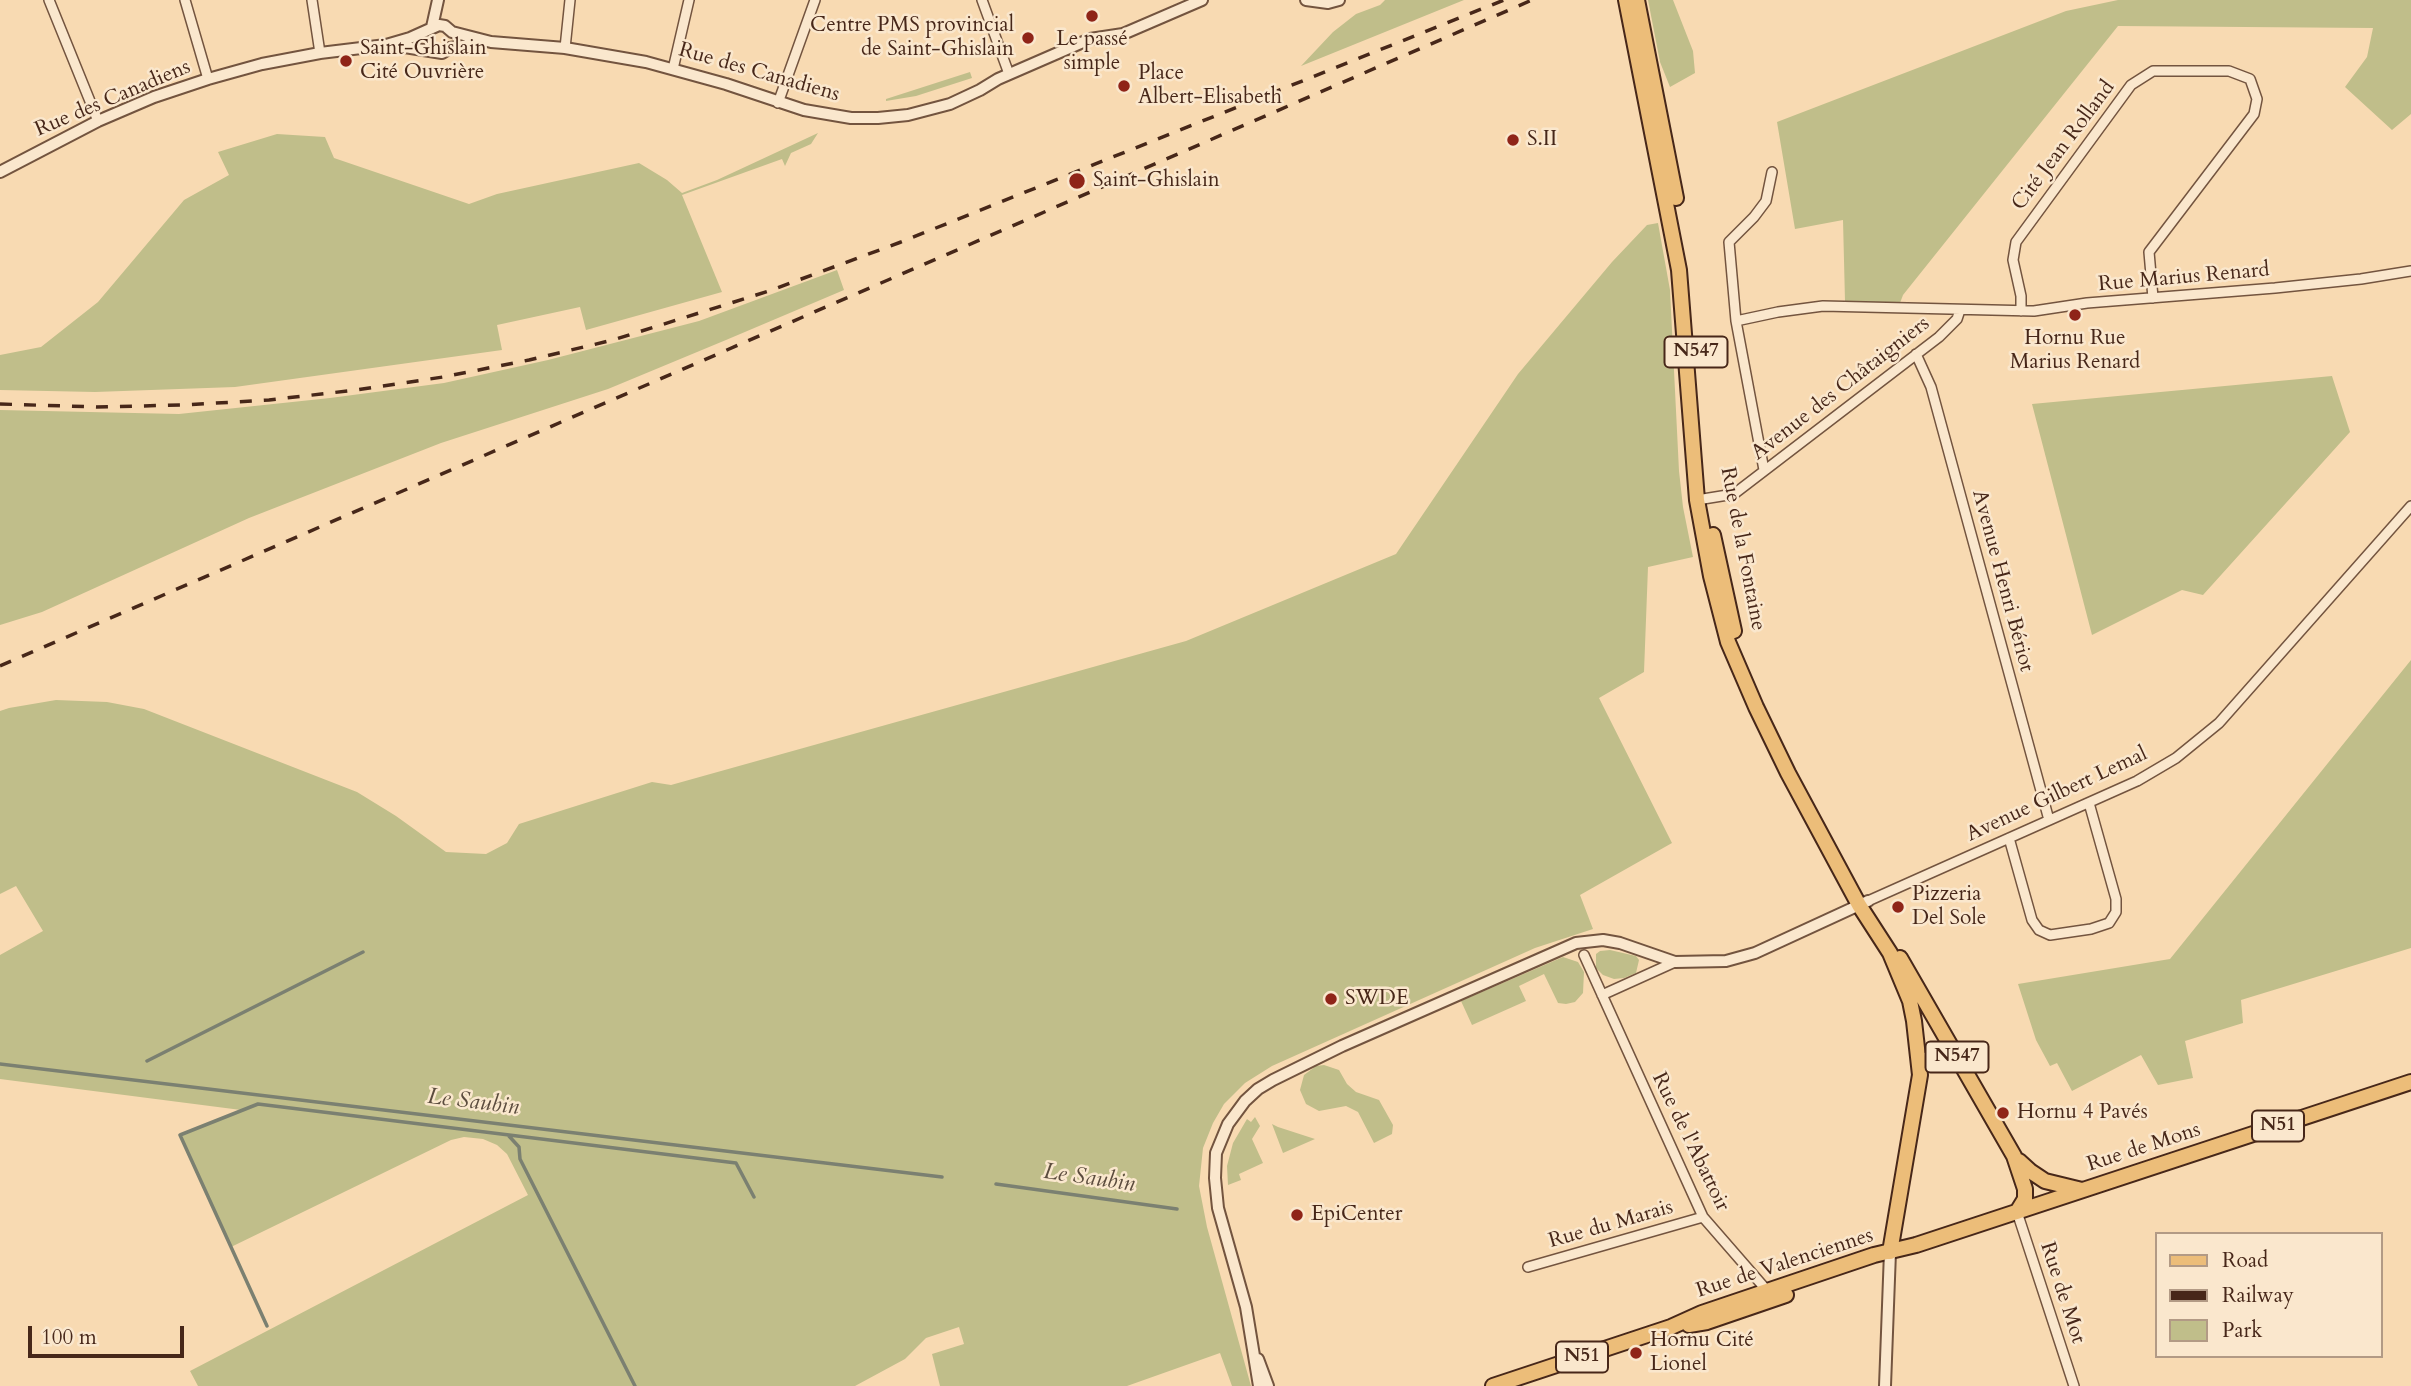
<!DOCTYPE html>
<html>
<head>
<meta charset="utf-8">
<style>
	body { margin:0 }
	#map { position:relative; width:2411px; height:1386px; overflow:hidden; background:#f8dab2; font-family:Cardo,serif }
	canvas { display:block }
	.legend { position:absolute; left:2155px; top:1232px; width:228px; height:126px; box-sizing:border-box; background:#fae7cd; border:2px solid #b29a85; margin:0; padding:9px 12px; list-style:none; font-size:21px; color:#472719 }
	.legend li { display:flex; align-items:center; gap:14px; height:35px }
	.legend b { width:35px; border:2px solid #b29a85 }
	.scale { position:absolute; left:28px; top:1326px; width:156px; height:32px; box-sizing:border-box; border:4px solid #472719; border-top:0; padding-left:9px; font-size:21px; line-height:24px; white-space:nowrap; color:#472719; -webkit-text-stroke:5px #fae7cd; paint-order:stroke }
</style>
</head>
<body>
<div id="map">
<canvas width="2411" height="1386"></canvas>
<ul class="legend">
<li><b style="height:9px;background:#ecbd79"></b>Road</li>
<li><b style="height:9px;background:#472719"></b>Railway</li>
<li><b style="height:19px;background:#c0be8a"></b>Park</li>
</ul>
<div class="scale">100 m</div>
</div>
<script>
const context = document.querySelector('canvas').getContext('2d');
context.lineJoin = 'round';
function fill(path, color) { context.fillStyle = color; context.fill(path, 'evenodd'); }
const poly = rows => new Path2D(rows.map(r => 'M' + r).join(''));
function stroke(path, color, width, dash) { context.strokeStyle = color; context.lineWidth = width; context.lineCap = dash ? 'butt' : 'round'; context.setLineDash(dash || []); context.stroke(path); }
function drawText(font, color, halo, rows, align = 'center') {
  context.font = font + ' Cardo,serif'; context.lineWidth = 5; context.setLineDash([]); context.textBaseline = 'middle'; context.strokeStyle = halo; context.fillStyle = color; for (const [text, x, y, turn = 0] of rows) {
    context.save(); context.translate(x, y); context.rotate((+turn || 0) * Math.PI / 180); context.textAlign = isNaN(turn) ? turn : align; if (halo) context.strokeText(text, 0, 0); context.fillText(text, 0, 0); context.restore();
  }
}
const green = poly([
	[1385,0,1464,0,1301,66,1333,32,1356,14,1380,5],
	[1648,0,1673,0,1693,51,1695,73,1670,87,1660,62],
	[2118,0,2411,0,2411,114,2392,130,2345,87,2367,57,2373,28,2118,26,1903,295,1900,303,1845,301,1843,220,1795,229,1777,122,2066,11],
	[970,72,972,78,916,96,886,101,886,99],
	[818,133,811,144,791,153,785,166,782,159,682,195,722,292,586,330,580,307,497,325,502,350,235,387,95,392,0,390,0,355,41,347,98,302,184,200,229,175,218,152,277,134,325,137,334,158,469,204,497,194,639,163,667,180,682,193,717,180],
	[1658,223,1670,290,1679,471,1683,507,1693,557,1648,567,1644,672,1599,698,1672,843,1580,895,1593,929,1535,948,1272,1066,1245,1083,1224,1104,1213,1123,1203,1148,1199,1186,1207,1227,1251,1386,1232,1386,1220,1353,1127,1386,940,1386,932,1354,964,1344,959,1327,926,1338,905,1359,855,1386,198,1386,190,1371,528,1195,507,1154,497,1145,483,1139,464,1137,451,1140,231,1247,180,1135,241,1110,0,1079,0,955,43,931,16,886,0,894,0,711,9,708,56,700,107,702,144,709,357,792,396,816,446,852,486,854,507,843,519,824,652,782,671,785,1186,641,1396,554,1518,374,1612,262,1647,225],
	[837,270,844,290,726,340,608,389,441,443,249,518,42,612,0,625,0,410,179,414,330,398,444,383,548,360,699,321],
	[2332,376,2350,432,2203,595,2182,590,2092,635,2032,404],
	[2411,660,2411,948,2241,1000,2243,1023,2185,1041,2193,1078,2158,1085,2141,1055,2072,1091,2057,1063,2050,1066,2036,1040,2018,984,2170,959],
	[1610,950,1636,956,1639,960,1636,973,1624,978,1614,979,1603,975,1596,968,1596,954,1600,951],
	[1563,957,1578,962,1584,972,1583,993,1575,1002,1566,1004,1558,1003,1544,974,1519,986,1526,1001,1472,1025,1461,1001],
	[1324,1065,1339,1070,1347,1084,1356,1092,1379,1100,1393,1125,1392,1134,1374,1143,1358,1112,1346,1106,1319,1111,1306,1104,1300,1090,1304,1075,1316,1066],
	[1255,1117,1260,1126,1252,1139,1263,1163,1239,1174,1241,1180,1228,1185,1227,1166,1233,1143,1247,1119,1251,1122],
	[1272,1124,1278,1127,1315,1139,1283,1153]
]);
const stream = poly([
	[147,1061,363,952],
	[0,1064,942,1177],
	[508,1135,519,1147,520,1159,635,1386],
	[996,1184,1177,1209],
	[267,1326,180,1135,258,1104,736,1163,754,1197]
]);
const minor = poly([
	[49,0,98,121],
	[185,0,208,79],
	[312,0,320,53],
	[982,0,1009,74],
	[565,48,570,0],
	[673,69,689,0],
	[778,103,815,0],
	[2021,311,2021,296,2013,260,2016,242,2131,85,2153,71,2229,71,2250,79,2257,99,2254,114,2149,252,2153,298],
	[1736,321,1778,312,1823,306,2034,311,2087,303,2275,288,2361,279,2411,271],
	[1916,354,1931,387,2049,820],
	[1764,470,1736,321,1729,242,1754,217,1766,201,1772,172],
	[1697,500,1734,494,1939,337,1957,319,1960,310],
	[2009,838,2032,920,2039,930,2050,935,2091,929,2109,923,2116,912,2116,899,2089,803],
	[1868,901,2137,781,2176,758,2219,723,2411,506],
	[1584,955,1703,1217,1763,1286,1766,1291,1762,1295],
	[1602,995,1675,962],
	[1920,1059,1939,1053,1953,1052],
	[2017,1212,2074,1386],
	[1528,1267,1703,1217]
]);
const tertiary = poly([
	[1306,0,1328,3,1339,0],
	[432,27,438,0],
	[392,45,442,53,450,48,482,43],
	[0,172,98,121,154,97,208,79,262,64,320,53,386,45,410,38,439,25,445,26,452,32,491,42,565,48,646,62,726,84,804,110,851,118,878,118,908,115,950,104,980,90,998,79,1090,39,1123,34,1202,0],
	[1258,1359,1268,1386],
	[1259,1386,1246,1307,1218,1208,1215,1178,1216,1153,1228,1124,1245,1101,1258,1089,1273,1080,1342,1046,1576,943,1603,940,1620,943,1675,962,1726,961,1755,953,1868,901],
	[1885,1386,1890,1252]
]);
const primary = poly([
	[1626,0,1679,270,1697,500,1711,576,1728,642,1756,707,1788,773,1859,905,1890,953,1910,1001,1914,1021,1920,1075,1890,1252],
	[1637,0,1676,198],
	[1713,535,1734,631],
	[1900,958,2014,1156,2025,1189,2025,1199,2017,1212],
	[2019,1161,2030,1171,2045,1181,2082,1190],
	[1689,1325,1707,1322,1786,1295],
	[1493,1386,1671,1327,1702,1313,1874,1255,1916,1245,2411,1082]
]);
const rail = poly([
	[0,404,96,407,183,405,269,400,356,390,443,377,529,360,613,340,769,291,901,242,1504,0],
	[0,666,1532,0]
]);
const markers = [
	[1092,16,7,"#8f2418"],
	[1028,38,7,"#8f2418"],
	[346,61,7,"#8f2418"],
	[1124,86,7,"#8f2418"],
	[1513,140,7,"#8f2418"],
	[1077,181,9,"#8f2418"],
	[2075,315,7,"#8f2418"],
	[1898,907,7,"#8f2418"],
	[1331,999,7,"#8f2418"],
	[2003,1113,7,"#8f2418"],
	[1297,1215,7,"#8f2418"],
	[1636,1353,7,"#8f2418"]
];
const shields = [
	[1696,352,63],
	[1957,1057,63],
	[2278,1126,52],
	[1582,1357,52]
];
const shieldNames = [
	["N547",1696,352],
	["N547",1957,1057],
	["N51",2278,1126],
	["N51",1582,1357]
];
const poiNames = [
	["Centre PMS provincial",1014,26,"right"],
	["de Saint-Ghislain",1014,50,"right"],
	["Le passé",1092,40,"center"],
	["simple",1092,64,"center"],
	["Saint-Ghislain",360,49],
	["Cité Ouvrière",360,73],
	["Place",1138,74],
	["Albert-Elisabeth",1138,98],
	["S.II",1527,140],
	["Saint-Ghislain",1093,181],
	["Hornu Rue",2075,339,"center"],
	["Marius Renard",2075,363,"center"],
	["Pizzeria",1912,895],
	["Del Sole",1912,919],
	["SWDE",1345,999],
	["Hornu 4 Pavés",2017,1113],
	["EpiCenter",1311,1215],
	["Hornu Cité",1650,1341],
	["Lionel",1650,1365]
];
const streetNames = [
	["Rue des Canadiens",759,73,16],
	["Rue des Canadiens",113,99,-23],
	["Cité Jean Rolland",2064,146,-53],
	["Rue Marius Renard",2184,278,-5],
	["Avenue des Châtaigniers",1841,389,-38],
	["Rue de la Fontaine",1742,549,79],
	["Avenue Henri Bériot",2002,581,75],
	["Avenue Gilbert Lemal",2057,795,-25],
	["Rue de l'Abattoir",1690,1142,64],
	["Rue de Mons",2144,1148,-18],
	["Rue du Marais",1611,1225,-16],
	["Rue de Valenciennes",1785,1264,-18],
	["Rue de Mot",2062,1293,72]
];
const waterNames = [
	["Le Saubin",473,1103,7],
	["Le Saubin",1089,1179,8]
];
fill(green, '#c0be8a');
stroke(stream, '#7b8071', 3.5);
stroke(minor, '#73543f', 12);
stroke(tertiary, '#73543f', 14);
stroke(primary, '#472719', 18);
stroke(minor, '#fae7cd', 9);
stroke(tertiary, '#fae7cd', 10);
stroke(primary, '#ecbd79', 14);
stroke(rail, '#472719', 3.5, [12, 12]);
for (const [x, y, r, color] of markers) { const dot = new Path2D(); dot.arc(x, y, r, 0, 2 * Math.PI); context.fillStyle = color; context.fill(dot); stroke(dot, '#fae7cd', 2.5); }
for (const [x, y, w] of shields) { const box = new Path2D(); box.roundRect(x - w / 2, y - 15.5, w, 31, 5); context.fillStyle = '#fae7cd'; context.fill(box); stroke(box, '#472719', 2); }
drawText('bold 19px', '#472719', null, shieldNames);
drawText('21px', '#472719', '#fae7cd', poiNames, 'left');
drawText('21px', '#472719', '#fae7cd', streetNames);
drawText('italic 23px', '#5c4c3e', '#fae7cd', waterNames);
</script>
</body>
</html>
